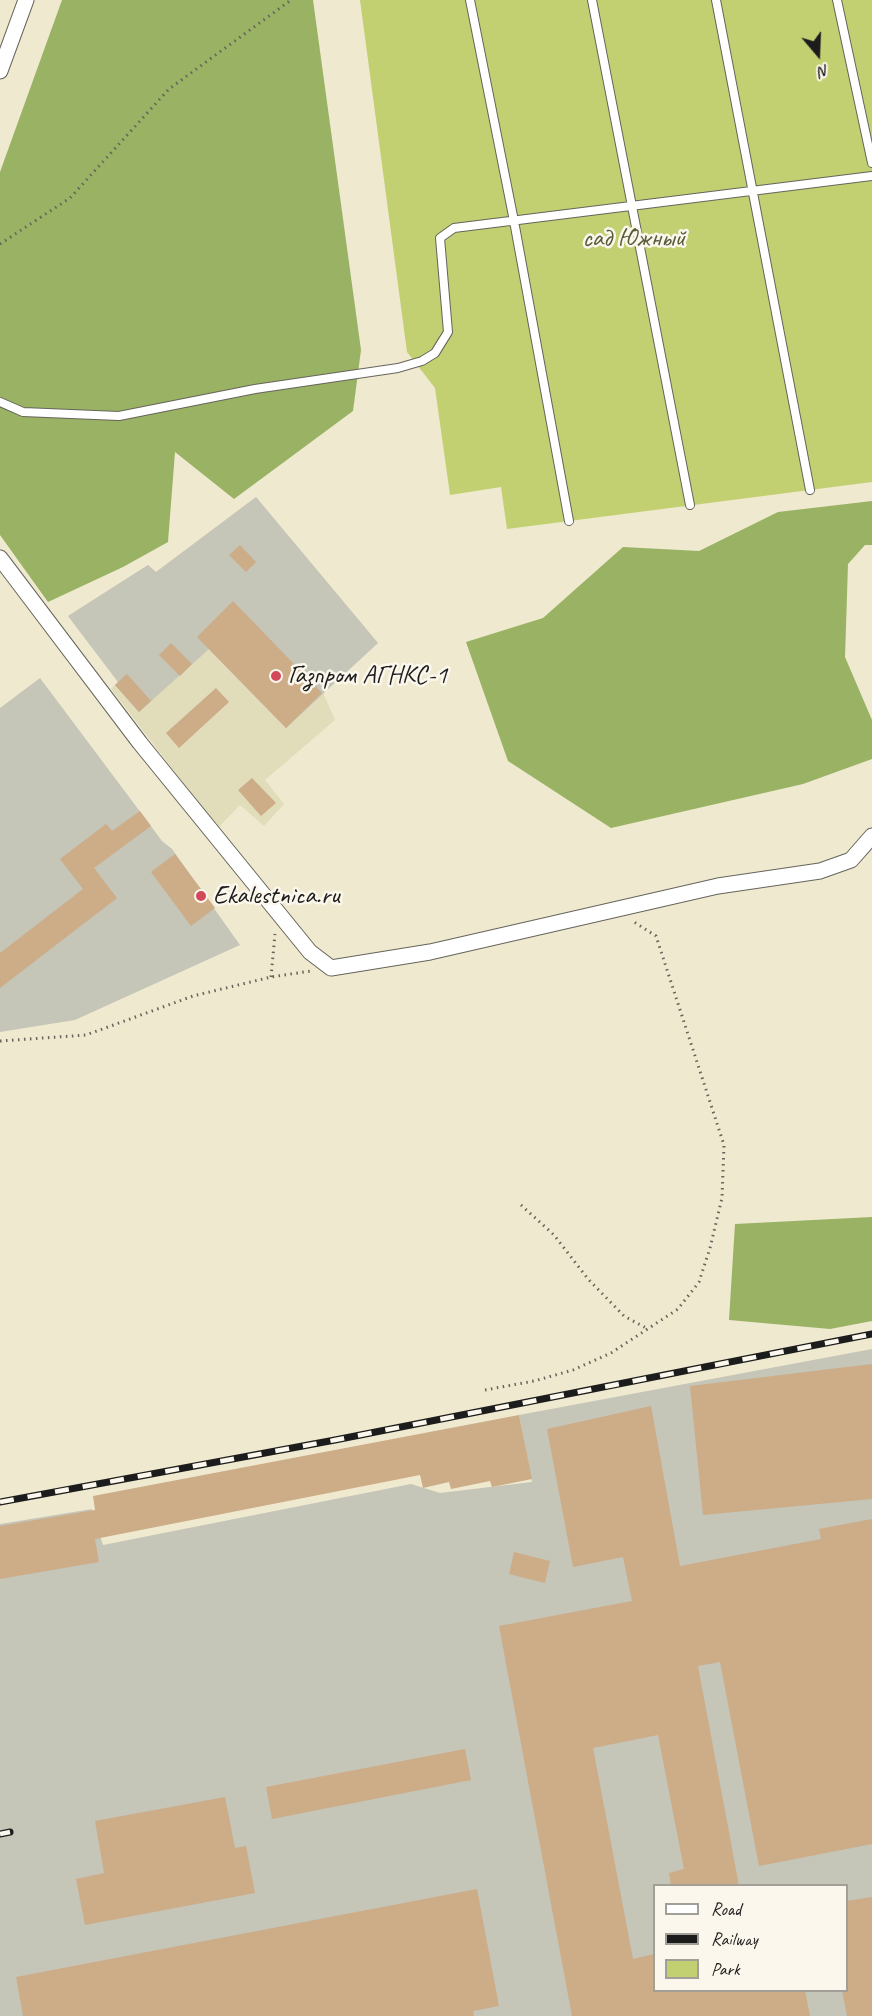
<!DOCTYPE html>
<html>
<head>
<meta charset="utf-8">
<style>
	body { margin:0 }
	#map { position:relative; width:872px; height:2016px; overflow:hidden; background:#efe9cf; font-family:Caveat,sans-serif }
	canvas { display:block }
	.legend { position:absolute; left:653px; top:1884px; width:195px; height:108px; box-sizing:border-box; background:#fbf7ec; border:2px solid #a29f99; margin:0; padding:8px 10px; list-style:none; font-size:18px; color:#1c1c1c }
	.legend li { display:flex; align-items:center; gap:12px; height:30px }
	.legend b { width:30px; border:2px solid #a29f99 }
	.north { position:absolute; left:788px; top:24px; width:60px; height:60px; -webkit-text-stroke:4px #fbf7ec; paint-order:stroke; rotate:161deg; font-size:16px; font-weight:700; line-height:24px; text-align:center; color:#1c1c1c }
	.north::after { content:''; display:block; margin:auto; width:21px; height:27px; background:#1c1c1c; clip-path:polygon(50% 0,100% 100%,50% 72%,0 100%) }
</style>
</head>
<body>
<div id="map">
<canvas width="872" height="2016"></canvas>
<ul class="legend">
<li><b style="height:8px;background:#fff"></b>Road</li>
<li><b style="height:8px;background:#1c1c1c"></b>Railway</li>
<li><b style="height:16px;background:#c2d072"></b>Park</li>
</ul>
<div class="north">N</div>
</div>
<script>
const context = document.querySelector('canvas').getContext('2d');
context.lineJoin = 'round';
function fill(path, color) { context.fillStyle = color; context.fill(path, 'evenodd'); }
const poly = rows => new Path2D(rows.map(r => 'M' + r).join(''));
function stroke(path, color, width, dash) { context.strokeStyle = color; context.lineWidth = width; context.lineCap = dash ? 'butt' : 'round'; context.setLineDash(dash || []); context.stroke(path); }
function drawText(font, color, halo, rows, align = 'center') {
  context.font = font + ' Caveat,sans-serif'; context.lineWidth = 5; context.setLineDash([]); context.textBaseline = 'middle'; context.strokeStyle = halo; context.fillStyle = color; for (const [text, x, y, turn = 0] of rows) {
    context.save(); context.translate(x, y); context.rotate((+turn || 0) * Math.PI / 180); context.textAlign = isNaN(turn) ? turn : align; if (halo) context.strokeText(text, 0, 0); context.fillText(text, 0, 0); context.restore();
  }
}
const built = poly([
	[256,497,378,643,323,693,335,720,265,780,284,804,264,826,240,805,218,828,111,689,118,682,68,616,148,565,156,572]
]);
const industrial = poly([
	[256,497,378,643,286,728,209,649,139,712,115,685,118,682,68,616,148,565,156,572],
	[40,678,162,841,172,849,240,945,75,1020,0,1032,0,708],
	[872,1349,872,2016,0,2016,0,1524,92,1509,103,1545,411,1484,440,1493,532,1482,519,1415],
	[654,1886,846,1886,846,1990,654,1990]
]);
const green = poly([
	[360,0,872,0,872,482,507,529,501,487,450,495,435,388,407,352]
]);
const forest = poly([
	[62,0,313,0,361,350,353,411,234,499,175,452,168,542,123,567,48,602,0,535,0,172],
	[872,501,872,545,865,545,848,564,845,657,872,720,872,759,803,784,611,828,508,761,466,642,543,618,623,547,699,551,778,512],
	[872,1217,872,1321,830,1329,729,1320,735,1224]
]);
const building = poly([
	[240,545,256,562,246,572,229,555],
	[233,601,322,693,286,728,197,637],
	[171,643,192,664,180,676,159,655],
	[127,674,151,701,139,712,115,685],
	[216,688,229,702,179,748,166,733],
	[252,778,276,803,261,816,238,790],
	[140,811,151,826,94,868,117,898,0,988,0,953,83,889,60,859,106,824,112,831],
	[175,854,215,908,191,926,151,872],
	[872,1364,872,1499,703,1515,690,1386],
	[651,1406,680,1566,821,1539,819,1529,872,1519,872,1844,759,1866,720,1662,698,1666,739,1886,671,1886,669,1873,684,1869,658,1735,593,1748,633,1959,654,1954,654,1990,805,1990,810,2016,572,2016,499,1626,632,1601,623,1557,573,1567,547,1429],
	[519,1415,532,1479,492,1487,490,1481,451,1489,449,1482,423,1488,420,1475,95,1539,99,1562,0,1579,0,1526,95,1510,93,1496],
	[514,1552,550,1561,545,1583,509,1574],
	[465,1749,471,1780,272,1819,266,1787],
	[225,1797,235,1848,246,1846,255,1893,85,1925,76,1879,104,1873,95,1821],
	[477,1889,499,2006,473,2011,474,2016,23,2016,16,1977],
	[872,1897,872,2016,847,2016,842,1990,846,1990,846,1901]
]);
const path = poly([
	[0,244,70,198,169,89,291,0],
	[271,977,275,934],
	[0,1041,86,1035,193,996,271,977,311,971],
	[521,1205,554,1235,588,1279,624,1316,648,1329],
	[485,1390,534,1381,573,1370,611,1353,678,1309,699,1282,710,1248,722,1198,724,1145,656,936,631,920]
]);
const service = poly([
	[470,0,514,221,569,521],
	[592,0,690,505],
	[716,0,810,490],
	[837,0,872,163],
	[0,402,23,412,119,416,255,389,398,368,422,361,435,353,448,332,440,238,454,228,872,176]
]);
const minor = poly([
	[0,71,26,0],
	[0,558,140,743,310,952,331,968,430,952,718,886,820,871,851,860,872,836]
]);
const rail = poly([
	[0,1502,335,1440,872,1334],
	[0,1834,10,1832]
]);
const markers = [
	[276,676,6,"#d1495b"],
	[201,896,6,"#d1495b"]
];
const parkNames = [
	["сад Южный",634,239]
];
const poiNames = [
	["Газпром АГНКС-1",288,676],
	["Ekalestnica.ru",213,896]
];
fill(built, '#e1dcba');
fill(industrial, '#c5c5b8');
fill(green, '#c2d072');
fill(forest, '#99b264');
fill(building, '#cdac88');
stroke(service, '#66645b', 10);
stroke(minor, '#66645b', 17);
stroke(path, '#66645b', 3, [1.5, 4.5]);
stroke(service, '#fff', 8);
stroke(minor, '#fff', 15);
stroke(rail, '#1c1c1c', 7);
stroke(rail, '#fbf7ec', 4.5, [14]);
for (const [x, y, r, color] of markers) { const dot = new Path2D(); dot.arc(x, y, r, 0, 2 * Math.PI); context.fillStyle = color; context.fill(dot); stroke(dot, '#fbf7ec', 2); }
drawText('26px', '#565b3a', '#fbf7ec', parkNames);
drawText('26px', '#1c1c1c', '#fbf7ec', poiNames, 'left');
</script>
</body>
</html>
